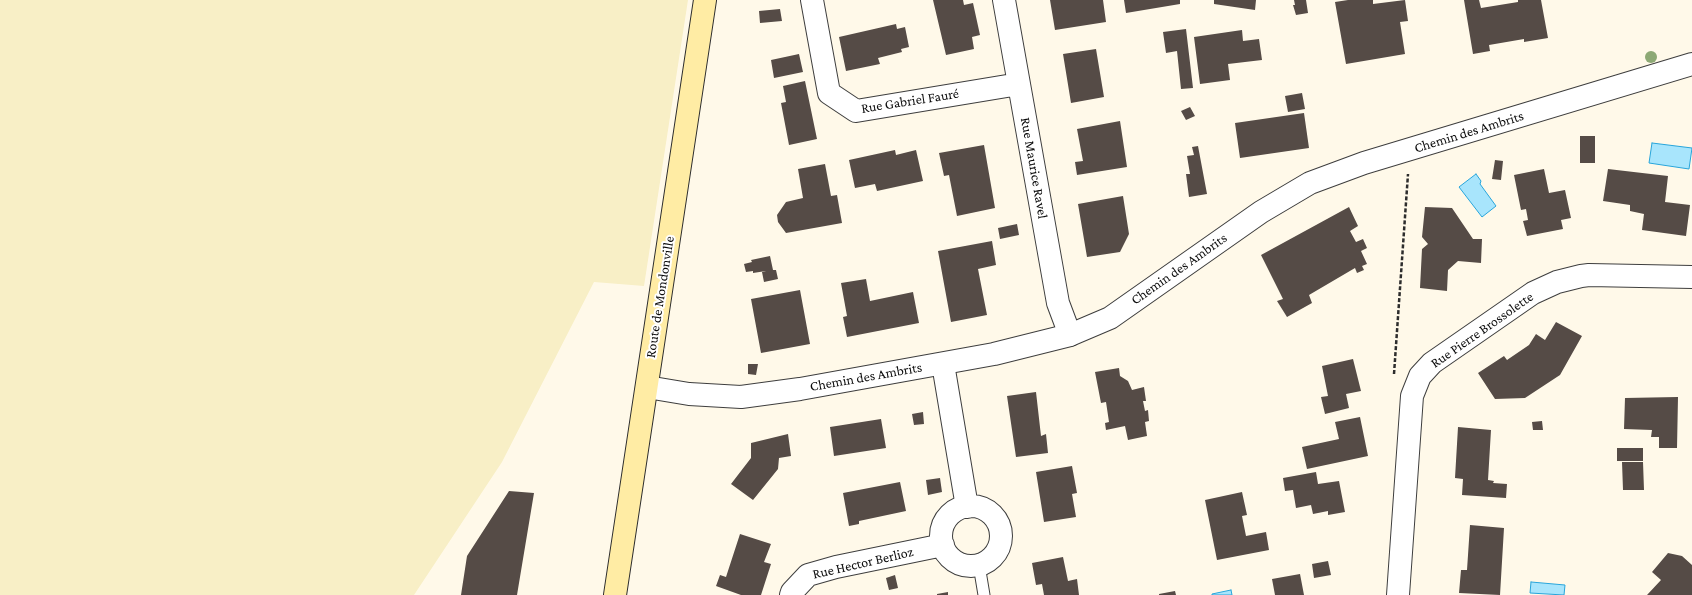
<!DOCTYPE html>
<html>
<head>
<meta charset="utf-8">
<style>
	body { margin:0 }
	canvas { display:block; background:#fff9e9 }
</style>
</head>
<body>
<canvas width="1692" height="595"></canvas>
<script>
const context = document.querySelector('canvas').getContext('2d');
context.lineJoin = 'round';
function fill(path, color) { context.fillStyle = color; context.fill(path, 'evenodd'); }
const poly = rows => new Path2D(rows.map(r => 'M' + r).join(''));
function stroke(path, color, width, dash) { context.strokeStyle = color; context.lineWidth = width; context.lineCap = dash ? 'butt' : 'round'; context.setLineDash(dash || []); context.stroke(path); }
function drawText(font, color, halo, rows, align = 'center') {
  context.font = font + ' "Crimson Pro",serif'; context.lineWidth = 4; context.setLineDash([]); context.textBaseline = 'middle'; context.strokeStyle = halo; context.fillStyle = color; for (const [text, x, y, turn = 0] of rows) {
    context.save(); context.translate(x, y); context.rotate((+turn || 0) * Math.PI / 180); context.textAlign = isNaN(turn) ? turn : align; if (halo) context.strokeText(text, 0, 0); context.fillText(text, 0, 0); context.restore();
  }
}
const farmland = poly([
	[0,0,688,0,644,286,594,282,502,462,414,595,0,595]
]);
const water = poly([
	[1652,143,1692,148,1689,169,1649,163,1652,143],
	[1476,174,1481,181,1480,184,1496,206,1482,217,1459,187,1476,174],
	[1531,582,1565,585,1564,595,1530,593,1531,582],
	[1231,590,1232,595,1212,595,1212,594,1231,590]
]);
const building = poly([
	[933,0,963,0,964,5,973,3,980,35,972,37,974,49,946,55],
	[1050,0,1103,0,1106,22,1055,30],
	[1124,0,1180,0,1180,4,1126,13],
	[1214,0,1256,0,1255,10,1214,4],
	[1294,0,1306,0,1308,13,1296,15,1293,5,1295,5],
	[1348,0,1373,0,1373,4,1405,0,1408,21,1400,22,1405,54,1346,64,1335,2],
	[1464,0,1479,0,1481,8,1518,2,1518,0,1541,0,1548,38,1524,42,1524,39,1489,45,1490,51,1473,54],
	[780,9,782,21,760,23,759,11],
	[896,24,897,29,905,27,909,47,901,49,902,52,878,58,880,64,846,71,839,37],
	[1186,29,1193,88,1181,89,1177,51,1166,53,1163,32],
	[1242,30,1243,41,1259,39,1262,60,1228,64,1230,80,1200,84,1194,37],
	[1096,49,1104,97,1071,103,1063,54],
	[799,54,803,72,774,78,771,60],
	[805,81,817,139,789,145,781,103,786,102,783,86],
	[1302,93,1305,109,1288,112,1285,96],
	[1190,107,1195,116,1186,120,1181,111],
	[1304,113,1309,148,1240,158,1235,123],
	[1120,121,1127,167,1077,175,1075,162,1083,161,1077,129],
	[1580,136,1595,136,1595,163,1580,163],
	[984,145,995,208,957,216,949,175,944,176,939,153],
	[1198,146,1207,194,1189,197,1186,174,1190,174,1187,156,1194,155,1192,147],
	[895,150,896,155,916,150,923,181,877,191,875,184,855,188,849,160],
	[1495,160,1503,161,1501,180,1492,179],
	[825,164,831,196,837,195,842,223,786,233,778,222,777,215,786,202,803,198,798,169],
	[1544,169,1549,193,1565,190,1571,218,1561,220,1563,229,1527,236,1523,221,1528,220,1526,209,1521,210,1514,175],
	[1608,169,1668,176,1665,202,1690,205,1686,236,1642,230,1644,214,1630,211,1630,205,1603,201],
	[1123,196,1129,234,1120,252,1087,257,1078,204],
	[1349,207,1358,226,1350,231,1356,242,1363,239,1367,248,1361,251,1367,264,1362,266,1364,270,1357,273,1355,268,1309,295,1312,303,1287,317,1277,301,1283,299,1261,255],
	[1425,207,1452,208,1473,239,1482,239,1481,263,1458,261,1448,270,1447,291,1420,288,1422,249,1428,244,1422,237],
	[1017,224,1019,235,1000,239,998,228],
	[992,241,996,265,978,269,987,315,951,322,938,251],
	[770,256,773,270,776,270,778,279,764,282,762,272,766,271,753,273,753,271,746,272,744,264,752,262,751,260],
	[866,279,870,301,913,292,919,323,847,337,843,317,847,316,841,283],
	[800,290,810,344,761,353,751,299],
	[1556,322,1582,336,1560,375,1525,398,1495,399,1478,373,1504,356,1507,360,1529,345,1536,334,1545,340],
	[1353,359,1361,391,1346,394,1349,408,1325,414,1321,397,1328,396,1322,366],
	[748,364,758,364,756,375,748,374],
	[1119,368,1120,376,1128,381,1132,390,1144,387,1146,401,1143,401,1145,411,1148,410,1149,421,1145,422,1147,436,1128,440,1125,426,1106,430,1105,423,1109,422,1106,402,1101,403,1095,372],
	[1036,392,1041,436,1046,434,1048,453,1016,457,1007,396],
	[1678,397,1677,448,1659,448,1659,437,1651,437,1652,430,1624,429,1625,398],
	[923,412,924,424,914,425,912,414],
	[1360,417,1368,456,1307,469,1302,447,1339,439,1335,422],
	[881,419,886,448,834,456,830,427],
	[1542,421,1543,430,1533,430,1532,422],
	[1458,427,1491,430,1488,480,1494,481,1493,483,1507,484,1506,498,1462,495,1463,479,1455,478],
	[788,434,791,456,779,458,778,469,753,500,731,484,751,458,751,443],
	[1617,448,1643,448,1643,461,1617,461],
	[1622,462,1643,462,1644,490,1623,490],
	[1072,466,1077,493,1072,494,1076,517,1044,522,1036,472],
	[1316,472,1318,484,1339,481,1345,512,1328,515,1328,511,1313,514,1311,505,1296,508,1293,490,1285,491,1283,478],
	[940,478,942,492,928,495,926,480],
	[900,482,906,511,859,521,859,524,849,526,843,493],
	[509,491,534,493,517,595,461,595,467,556],
	[1242,492,1247,515,1242,516,1246,536,1266,532,1269,550,1217,560,1205,500],
	[1470,525,1504,528,1500,595,1459,593,1461,570,1467,570],
	[740,534,771,544,764,562,771,564,761,595,741,595,716,586,720,575,726,577],
	[1668,553,1682,556,1692,565,1692,595,1647,595,1661,580,1652,572],
	[1063,557,1068,581,1077,579,1079,595,1044,595,1042,584,1036,585,1032,563],
	[1328,561,1331,575,1314,578,1312,564],
	[1300,574,1304,595,1275,595,1272,579],
	[895,575,898,588,889,590,886,578],
	[1175,591,1176,595,1159,595,1159,594],
	[948,592,948,595,937,595,937,594]
]);
const path = poly([
	[1394,374,1408,174]
]);
const service = poly([
	[979,565,984,595]
]);
const minor = poly([
	[812,0,829,93,856,111,1019,84],
	[1004,0,1058,303,1070,335],
	[943,364,967,507],
	'941 536a30 30 0 1 1 60 0a30 30 0 1 1-60 0Z',
	[791,595,792,592,808,575,836,567,943,545],
	[1398,595,1412,396,1420,376,1432,363,1533,293,1557,282,1581,276,1589,275,1692,277]
]);
const tertiary = poly([
	[647,387,689,394,741,397,800,389,994,354,1070,335,1110,318,1261,212,1310,183,1364,163,1692,64]
]);
const secondary = poly([
	[615,595,705,0]
]);
const trees = [
	[1651,57]
];
const streetNames = [
	["Rue Gabriel Fauré",910,101,-9],
	["Chemin des Ambrits",1469,132,-17],
	["Rue Maurice Ravel",1034,168,80],
	["Chemin des Ambrits",1179,269,-35],
	["Route de Mondonville",660,297,-81],
	["Rue Pierre Brossolette",1482,330,-35],
	["Chemin des Ambrits",866,377,-10],
	["Rue Hector Berlioz",863,563,-13]
];
fill(farmland, '#f8efc6');
fill(water, '#a8e5fc');
stroke(water, '#28a5db', 1);
fill(building, '#554b46');
stroke(service, '#3e3e3e', 13);
stroke(minor, '#3e3e3e', 24);
stroke(tertiary, '#3e3e3e', 24);
stroke(secondary, '#2d2d2d', 24);
stroke(path, '#2d2d2d', 2.5, [4, 2]);
stroke(service, '#fff', 11);
stroke(minor, '#fff', 22);
stroke(tertiary, '#fff', 22);
stroke(secondary, '#ffeca4', 22);
context.fillStyle = '#8da975';
for (const [x, y] of trees) { context.beginPath(); context.arc(x, y, 6, 0, 2 * Math.PI); context.fill(); }
drawText('14px', '#0b0b0b', '#fff', streetNames);
</script>
</body>
</html>
